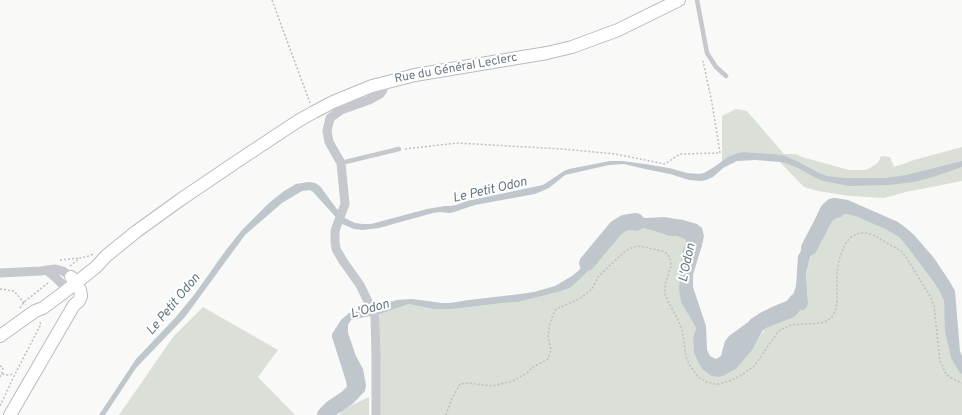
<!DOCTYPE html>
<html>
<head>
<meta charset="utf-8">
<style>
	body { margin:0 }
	canvas { display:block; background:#f9f9f7 }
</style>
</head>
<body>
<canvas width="962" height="415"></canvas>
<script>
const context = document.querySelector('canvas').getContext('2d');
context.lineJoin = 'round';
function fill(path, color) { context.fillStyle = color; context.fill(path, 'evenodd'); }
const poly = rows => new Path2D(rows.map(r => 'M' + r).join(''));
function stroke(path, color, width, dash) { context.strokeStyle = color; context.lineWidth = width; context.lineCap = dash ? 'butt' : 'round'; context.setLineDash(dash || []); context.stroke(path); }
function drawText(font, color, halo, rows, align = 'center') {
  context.font = font + ' Overpass,sans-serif'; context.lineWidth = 4; context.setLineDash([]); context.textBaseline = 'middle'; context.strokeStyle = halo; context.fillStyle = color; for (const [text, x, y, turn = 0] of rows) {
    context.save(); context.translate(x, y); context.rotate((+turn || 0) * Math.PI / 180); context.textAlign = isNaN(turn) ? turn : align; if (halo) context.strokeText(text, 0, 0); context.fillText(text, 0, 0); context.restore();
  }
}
const green = poly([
	[736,109,747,111,784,154,796,154,802,157,849,170,866,170,878,163,881,156,890,157,894,167,914,160,962,147,962,181,906,192,884,198,850,196,818,191,804,187,773,155,744,152,722,162,722,116],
	[839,214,847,214,859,217,887,230,899,237,909,249,940,292,944,301,945,313,960,373,962,374,962,415,380,415,380,314,409,304,433,309,453,309,503,303,518,302,558,292,570,288,580,279,601,258,620,235,626,229,633,227,647,229,664,234,688,232,692,233,695,236,680,276,684,307,696,328,693,338,694,353,697,360,725,375,736,369,763,332,768,321,776,315,794,310,804,310,808,304,806,273,819,230,821,224,829,218],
	[203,307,278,350,258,377,295,415,119,415,173,337],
	[369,397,369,415,339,415,342,410]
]);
const water = poly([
	[744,152,783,155,797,161,819,173,827,176,845,178,886,178,906,175,962,161,962,167,933,177,914,182,888,185,849,186,823,181,816,178,798,168,785,163,780,162,755,160,737,161,723,168,713,177,706,180,701,181,689,180,670,174,645,169,624,164,609,165,565,175,549,188,535,194,475,205,454,212,449,213,440,212,433,213,379,228,362,230,354,229,342,224,313,192,310,190,302,191,282,203,245,235,185,317,136,368,105,415,99,415,136,359,175,318,194,295,226,250,242,230,269,203,284,191,296,184,309,182,315,183,320,186,336,208,345,218,355,223,363,224,371,224,427,209,445,206,450,206,456,205,467,201,538,186,543,185,564,171,569,169,610,161,622,161,645,164,669,168,687,173,699,174,704,173,714,167,728,157,738,153],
	[833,198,836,198,848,200,898,222,906,228,914,235,934,258,950,282,955,291,960,351,962,356,962,374,960,373,951,358,945,331,944,301,940,292,934,283,909,249,899,237,887,230,858,217,847,214,839,214,829,218,821,224,812,251,806,273,808,304,806,308,804,310,794,310,776,315,768,321,752,350,736,369,725,375,719,377,712,376,702,369,697,360,694,353,693,338,696,328,681,302,679,289,680,276,682,267,694,236,692,233,688,232,664,234,647,229,633,227,626,229,620,235,601,258,580,279,570,288,558,292,518,302,503,303,453,309,433,309,409,304,380,314,351,320,348,325,348,333,356,356,363,369,366,385,365,391,360,396,337,411,334,415,329,415,339,405,345,396,346,393,347,387,346,381,332,337,332,334,341,320,349,313,368,310,386,303,397,300,412,299,442,303,450,303,469,300,520,294,534,292,555,286,572,276,578,271,612,234,621,223,638,217,646,218,664,217,683,220,697,224,702,228,704,236,703,241,693,275,693,287,706,326,707,350,710,356,716,359,721,356,725,341,729,336,762,312,774,306,789,300,793,295,796,286,798,256,809,236,820,208,823,204,829,199]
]);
const river = poly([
	[670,228,679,228,691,233,694,236,694,244,689,258],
	[809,248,825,217,832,211,837,210],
	[587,263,616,228,624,223,636,221,636,223],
	[756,325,764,320,790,310,797,301],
	[325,415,332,408,347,398,353,392,356,386]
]);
const path = poly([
	[272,0,310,103],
	[405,149,457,143,562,149,615,154,665,164,680,154,720,153,712,103,703,61],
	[60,260,80,258],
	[70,266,80,258,89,256,93,254],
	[0,289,14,291,26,305],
	[20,308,24,302,48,283],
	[0,366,3,367,2,374],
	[0,377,2,374,8,375,14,374],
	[0,406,15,374,41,324,39,321],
	[446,415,452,398,460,384,469,383,492,386,513,381,528,372,533,367,537,365,548,359,551,350,548,336,550,323,553,314,556,309,577,300,586,294,592,289,598,277,604,271,623,253,629,249,637,246,644,247,662,251,666,253,670,258,671,266,665,285,665,294,668,301,678,320,682,330,683,335,686,357,689,364,698,377,707,382,715,384,719,384,729,381,740,376,754,366,778,332,782,329,791,325,821,323,826,321,831,318,835,312,837,302,837,272,839,260,845,244,849,239,853,236,860,233,866,233,873,235,901,251,906,257,930,296,934,306,940,361,946,374,953,379,962,383]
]);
const lane = poly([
	[697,0,707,53,716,67,726,76],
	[341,163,399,149]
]);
const street = poly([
	[46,270,55,277,62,284],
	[0,273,41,271,55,269,63,271,71,277],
	[376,415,376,358,375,316,360,285,343,261,336,249,335,241,335,231,337,225,345,204,341,163,329,142,327,131,330,118,341,110,369,100,380,94,383,90,382,83]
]);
const secondary = poly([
	[0,336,35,311,43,308,67,290,96,267,106,256,137,231,180,200,239,160,298,121,314,112,333,102,372,86,415,75,547,53,572,47,618,30,679,0],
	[10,415,74,305,79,301,81,296,80,290,76,283,71,277]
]);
const streetNames = [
	["Rue du Général Leclerc",456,69,-10]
];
const waterNames = [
	["Le Petit Odon",490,191,-13],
	["L'Odon",688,263,-78],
	["Le Petit Odon",174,305,-50],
	["L'Odon",370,310,-16]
];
fill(green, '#dae0d8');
fill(water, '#bfc7cd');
stroke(river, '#bfc7cd', 16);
stroke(secondary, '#b8bbc0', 14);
stroke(path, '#bdbfc2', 1.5, [2, 2]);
stroke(lane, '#c5c8cc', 4.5);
stroke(street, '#c5c8cc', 9);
stroke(secondary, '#fff', 12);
drawText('12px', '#6a7686', '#fff', streetNames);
drawText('italic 13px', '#667781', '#fff', waterNames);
</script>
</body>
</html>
